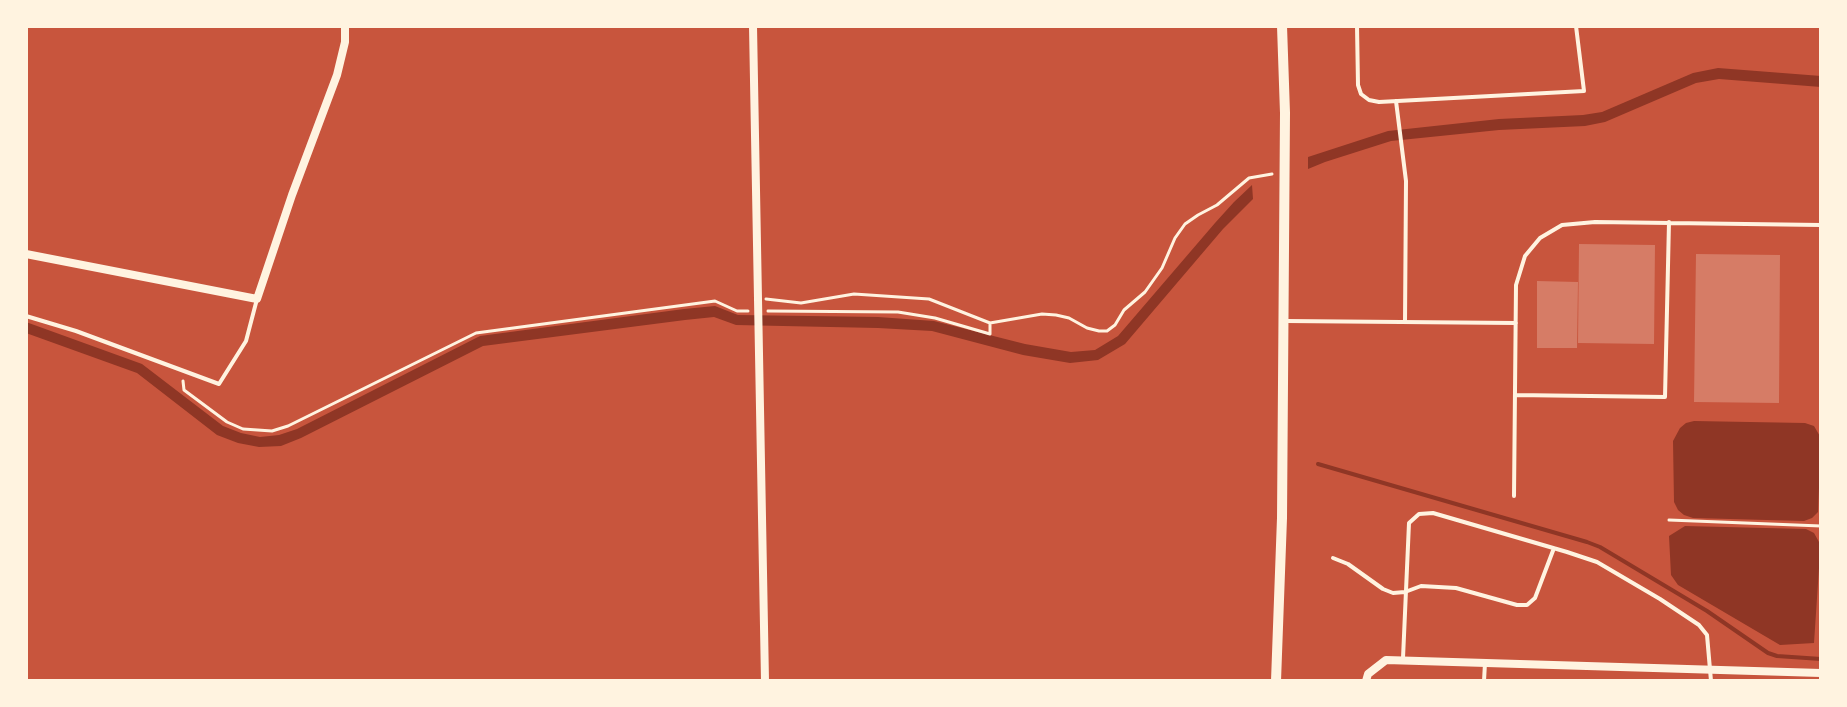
<!DOCTYPE html>
<html>
<head>
<meta charset="utf-8">
<style>
	body { margin:0 }
	#map { position:relative; width:1847px; height:707px; overflow:hidden; background:#c8553d; font-family:Literata,serif }
	canvas { display:block }
	.frame { position:absolute; inset:0; border:28px solid #fff3e0; pointer-events:none }
</style>
</head>
<body>
<div id="map">
<canvas width="1847" height="707"></canvas>
<div class="frame"></div>
</div>
<script>
const context = document.querySelector('canvas').getContext('2d');
context.lineJoin = 'round';
function fill(path, color) { context.fillStyle = color; context.fill(path, 'evenodd'); }
const poly = rows => new Path2D(rows.map(r => 'M' + r).join(''));
function stroke(path, color, width, dash) { context.strokeStyle = color; context.lineWidth = width; context.lineCap = dash ? 'butt' : 'round'; context.setLineDash(dash || []); context.stroke(path); }
const water = poly([
	[1718,68,1821,76,1821,87,1719,79,1696,83,1605,122,1585,126,1499,130,1391,141,1325,162,1308,169,1308,157,1388,131,1499,119,1583,115,1602,112,1693,73],
	[1252,185,1253,199,1223,229,1125,344,1098,360,1070,363,1023,355,932,331,878,328,736,325,714,317,685,320,483,346,301,438,281,446,259,447,238,443,217,435,137,373,26,333,26,322,142,364,223,426,241,433,260,437,279,435,297,429,480,336,684,309,715,306,738,315,878,317,934,321,1025,344,1071,352,1095,350,1118,336,1215,223,1234,202],
	[1694,421,1805,423,1814,426,1821,438,1818,512,1812,518,1804,521,1693,518,1684,515,1678,510,1674,502,1673,441,1680,428,1686,423],
	[1685,526,1806,529,1814,533,1819,542,1820,553,1814,643,1780,645,1678,585,1671,575,1669,536]
]);
const stream = poly([
	[1318,464,1587,542,1600,547,1707,611,1768,653,1777,656,1821,659]
]);
const building = poly([
	[1579,244,1655,245,1654,344,1578,343],
	[1696,254,1780,255,1779,403,1694,402],
	[1537,281,1578,282,1577,348,1537,348]
]);
const path = poly([
	[766,299,801,303,854,294,929,299,990,323,1042,314,1056,315,1069,318,1087,328,1099,331,1107,331,1115,325,1124,310,1145,292,1162,268,1175,238,1185,224,1198,215,1217,205,1249,178,1272,174],
	[768,311,898,312,935,318,990,334,990,323],
	[183,381,184,390,227,422,243,429,272,431,288,426,476,333,715,301,737,311,748,311],
	[1669,520,1821,526]
]);
const service = poly([
	[1357,26,1358,85,1361,94,1369,100,1379,102,1584,91,1576,26],
	[1396,101,1406,181,1405,322],
	[26,316,76,331,219,384,246,341,257,299],
	[1286,321,1516,323],
	[1515,395,1665,397,1669,222],
	[1514,496,1516,285,1525,256,1540,238,1562,225,1595,222,1821,225],
	[1333,558,1348,564,1383,589,1393,593,1405,592,1421,586,1456,588,1517,605,1527,605,1535,598,1554,548],
	[1403,658,1409,523,1419,514,1433,513,1567,552,1597,562,1660,599,1699,625,1707,635,1711,681],
	[1484,681,1485,663]
]);
const minor = poly([
	[753,26,765,681],
	[26,254,257,299,292,195,337,75,345,42,345,26],
	[1366,681,1368,674,1386,660,1821,673]
]);
const tertiary = poly([
	[1276,681,1282,518,1285,113,1282,26]
]);
fill(water, '#8f3625');
stroke(stream, '#8f3625', 4);
fill(building, '#d67c66');
stroke(path, '#fff3e0', 3);
stroke(service, '#fff3e0', 4);
stroke(minor, '#fff3e0', 8);
stroke(tertiary, '#fff3e0', 10);
</script>
</body>
</html>
